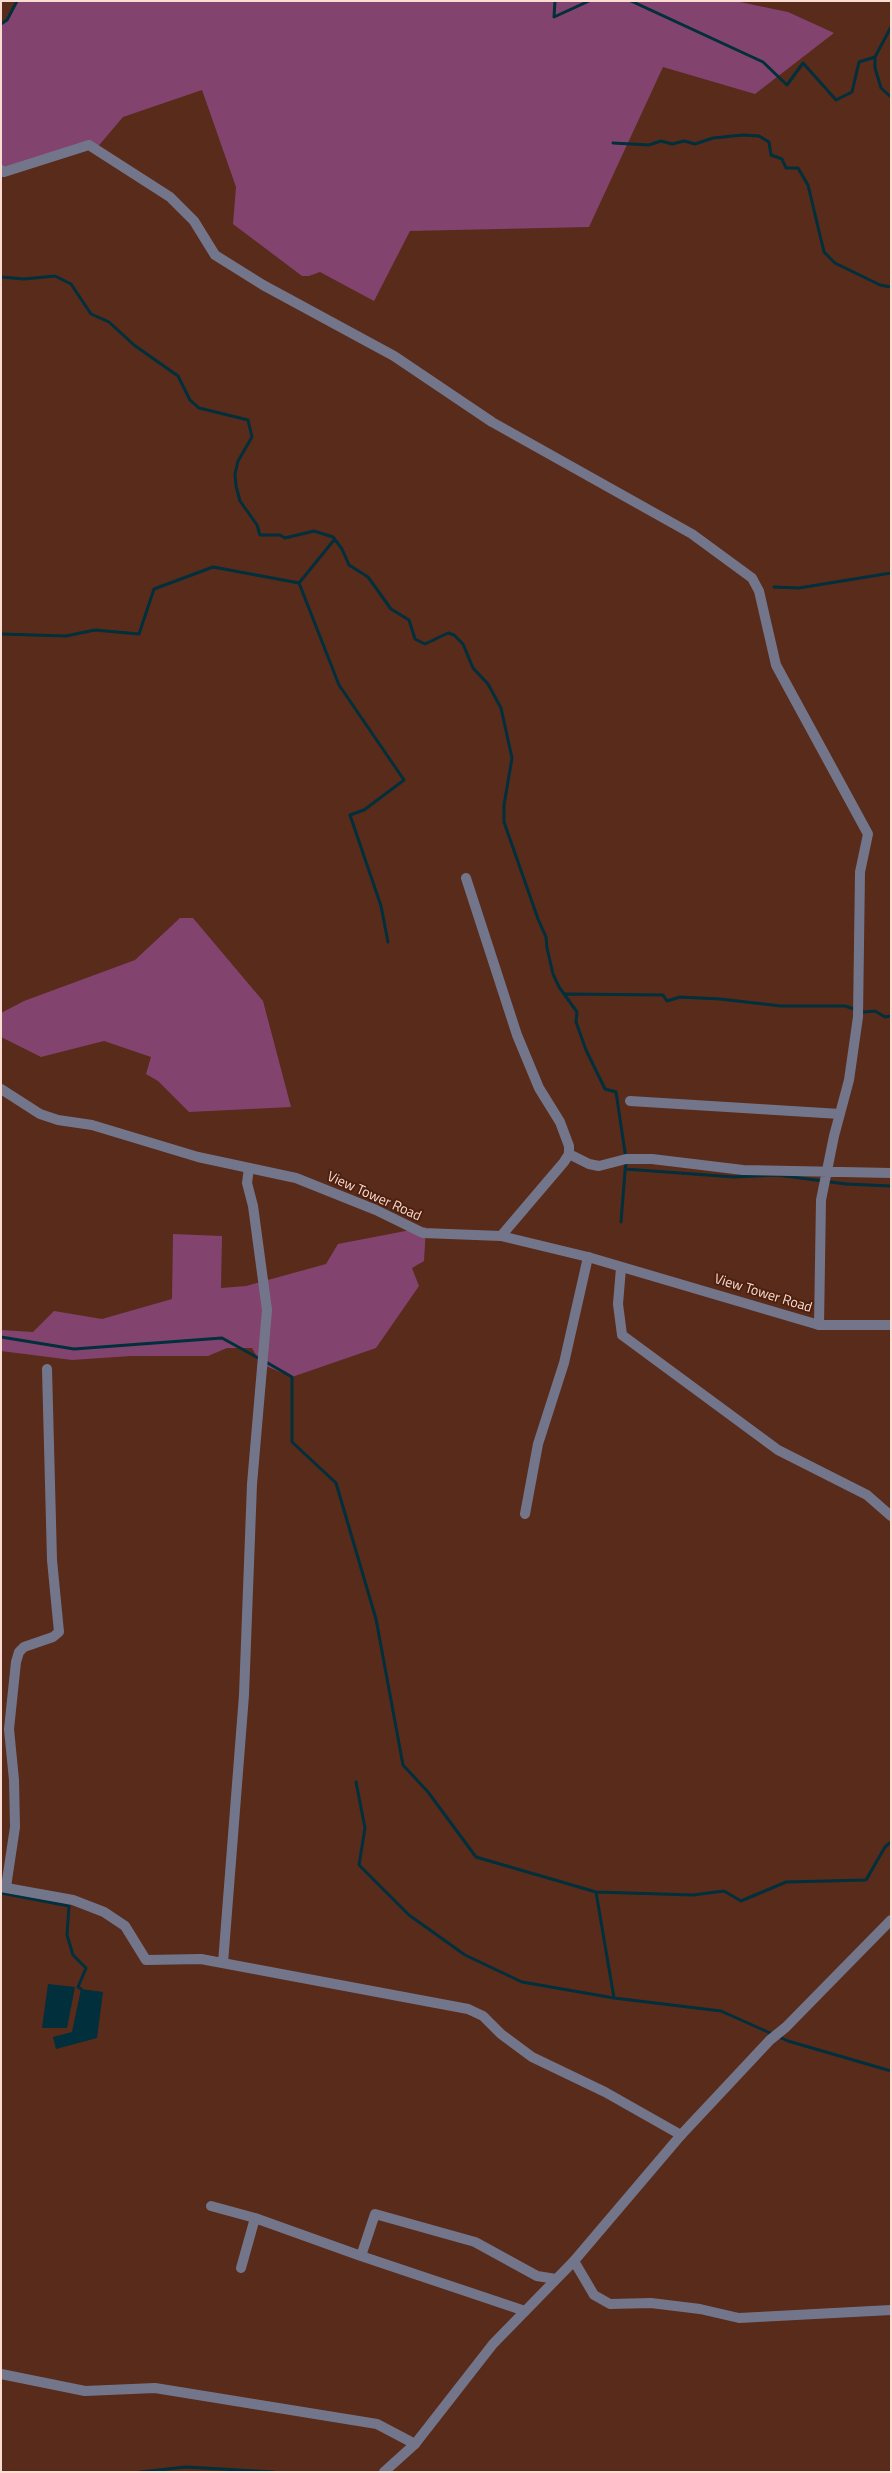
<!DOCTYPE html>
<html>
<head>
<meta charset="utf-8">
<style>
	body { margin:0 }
	#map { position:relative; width:892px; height:2473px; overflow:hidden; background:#592b1b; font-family:"Titillium Web",sans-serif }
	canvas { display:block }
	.frame { position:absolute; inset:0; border:2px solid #fadcd2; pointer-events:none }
</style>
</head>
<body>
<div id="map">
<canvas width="892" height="2473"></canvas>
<div class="frame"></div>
</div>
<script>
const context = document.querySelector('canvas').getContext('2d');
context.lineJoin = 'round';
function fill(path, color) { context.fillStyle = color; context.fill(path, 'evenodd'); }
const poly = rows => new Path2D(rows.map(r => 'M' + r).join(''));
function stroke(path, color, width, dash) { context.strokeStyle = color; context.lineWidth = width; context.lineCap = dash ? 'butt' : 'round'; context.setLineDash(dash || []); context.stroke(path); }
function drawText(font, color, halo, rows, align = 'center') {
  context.font = font + ' "Titillium Web",sans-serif'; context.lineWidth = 4; context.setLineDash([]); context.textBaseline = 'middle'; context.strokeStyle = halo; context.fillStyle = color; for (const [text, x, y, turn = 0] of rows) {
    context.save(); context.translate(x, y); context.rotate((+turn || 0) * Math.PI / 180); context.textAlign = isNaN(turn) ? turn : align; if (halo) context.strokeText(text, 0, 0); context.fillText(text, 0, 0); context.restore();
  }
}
const green = poly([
	[17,1,735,1,788,12,834,33,755,94,663,67,589,227,410,231,374,301,320,272,309,276,302,276,233,224,236,187,202,90,123,117,95,150,89,145,1,170,1,24,7,20],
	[180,918,193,918,263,1001,291,1107,189,1112,158,1081,146,1074,151,1057,104,1041,41,1057,1,1037,1,1013,24,1001,135,960],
	[426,1227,424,1261,412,1268,419,1286,376,1348,292,1377,261,1364,252,1348,227,1348,208,1356,131,1356,72,1360,1,1351,1,1330,33,1332,54,1311,102,1319,172,1299,173,1234,222,1236,221,1288,246,1286,326,1264,338,1244]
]);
const water = poly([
	[48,1984,75,1987,67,2028,42,2028],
	[81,1989,103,1992,97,2038,56,2049,53,2037,72,2032]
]);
const stream = poly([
	[555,1,554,17,589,1],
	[631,1,763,62,787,85,803,63,836,100,852,92,859,62,875,57,875,68,881,88,891,97],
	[1,24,7,20,17,1],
	[875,57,891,27],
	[613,143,649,145,661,141,672,144,684,141,695,144,713,138,743,135,759,136,769,142,771,155,782,159,786,168,798,168,808,185,824,252,835,263,880,285,891,287],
	[1,277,24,279,55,276,71,284,91,314,109,322,134,345,178,376,190,400,199,408,248,420,252,437,238,461,235,474,236,486,240,501,257,525,260,535,280,535,285,538,314,531,333,537,342,549,349,565,368,577,391,609,409,620,415,639,425,644,448,633,454,635,463,644,473,668,488,684,501,708,512,758,504,805,504,822,538,919,546,937,547,948,553,974,559,987,577,1012,576,1022,586,1050,605,1089,616,1092,626,1159,621,1222],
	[334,540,299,583,339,685,404,780,364,810,350,815,381,906,388,942],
	[774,587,799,588,891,573],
	[1,634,66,636,95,630,139,634,154,589,213,567,299,583],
	[565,994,663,995,667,1001,680,997,720,999,781,1006,845,1006,864,1012,875,1011,885,1017,891,1016],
	[625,1169,734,1177,777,1175,846,1184,891,1186],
	[1,1337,74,1349,222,1338,260,1359],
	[266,1362,292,1377,292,1442,336,1483,376,1619,403,1765,428,1792,476,1857,596,1892,614,1998,721,2011,788,2041,891,2071],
	[356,1782,365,1828,359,1865,409,1915,465,1955,522,1982,614,1998],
	[596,1892,693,1895,724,1891,741,1901,786,1882,866,1880,885,1847,891,1842],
	[1,1893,69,1906,67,1935,73,1955,86,1968,78,1987,81,1989],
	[140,2472,186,2467,274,2472]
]);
const minor = poly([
	[1,170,4,172,89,145,170,197,194,221,215,255,263,285,394,356,492,422,692,534,752,578,759,591,776,665,868,834,860,872,858,1017,849,1080,834,1136,821,1200,819,1325],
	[466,878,517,1035,539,1088,560,1122,569,1146,569,1154,564,1162,501,1236],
	[630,1101,840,1114],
	[569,1154,589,1164,599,1166,626,1159,652,1159,743,1170,891,1173],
	[621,1268,618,1304,622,1335,778,1450,867,1495,891,1516],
	[525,1514,538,1444,564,1363,588,1257],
	[1,1887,73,1900,104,1912,125,1926,146,1960,201,1959,468,2009,483,2016,501,2034,532,2057,605,2092,681,2135],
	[6,1887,15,1827,14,1780,9,1729,16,1662,19,1652,24,1647,53,1637,59,1632,52,1560,47,1369],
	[223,1963,244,1695,252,1484,267,1310,253,1206,247,1183,249,1168],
	[211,2206,255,2218,361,2256,375,2214,475,2242,537,2276,556,2279],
	[361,2256,525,2311],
	[574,2261,594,2295,610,2304,651,2303,700,2309,739,2318,891,2310],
	[241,2268,255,2218],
	[1,2374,85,2391,155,2388,377,2424,415,2444]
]);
const tertiary = poly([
	[1,1089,40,1114,58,1120,92,1125,198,1157,296,1178,376,1210,423,1233,501,1236,588,1257,819,1325,891,1325],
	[384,2472,415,2444,493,2344,574,2261,681,2135,770,2040,786,2027,891,1920]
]);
const streetNames = [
	["View Tower Road",374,1197,24],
	["View Tower Road",763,1294,17]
];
fill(green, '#83436f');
fill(water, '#012f3b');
stroke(stream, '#012f3b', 3);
stroke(minor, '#73768b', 10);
stroke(tertiary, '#73768b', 10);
drawText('14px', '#fadcd2', '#4d2010', streetNames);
</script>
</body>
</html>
